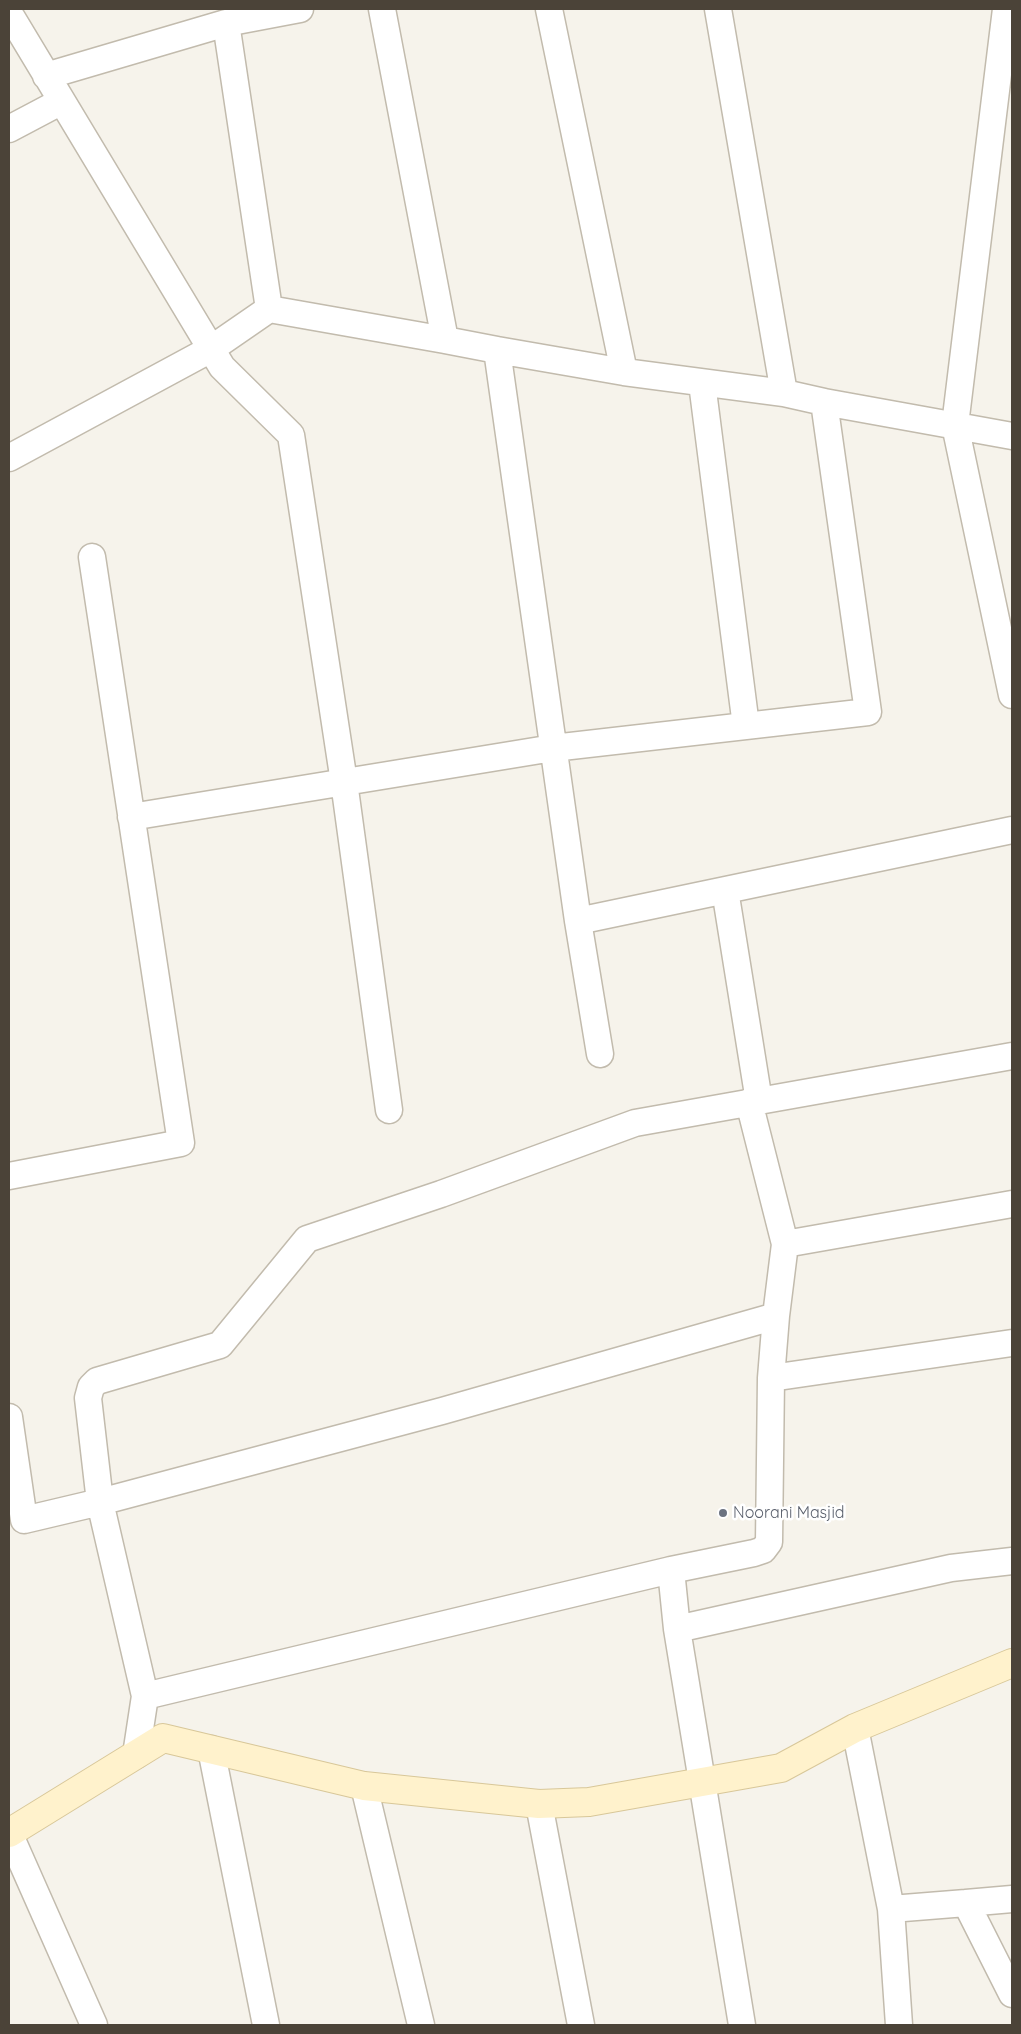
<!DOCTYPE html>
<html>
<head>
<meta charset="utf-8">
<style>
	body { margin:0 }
	#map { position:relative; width:1021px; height:2034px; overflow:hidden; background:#f6f3eb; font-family:Quicksand,sans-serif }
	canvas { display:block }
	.frame { position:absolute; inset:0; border:10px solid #4b4338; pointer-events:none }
</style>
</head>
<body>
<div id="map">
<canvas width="1021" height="2034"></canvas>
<div class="frame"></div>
</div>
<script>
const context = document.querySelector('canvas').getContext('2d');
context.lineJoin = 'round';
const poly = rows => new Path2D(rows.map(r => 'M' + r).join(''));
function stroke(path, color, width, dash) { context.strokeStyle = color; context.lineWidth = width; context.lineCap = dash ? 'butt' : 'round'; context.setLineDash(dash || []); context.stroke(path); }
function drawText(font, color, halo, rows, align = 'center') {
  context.font = font + ' Quicksand,sans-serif'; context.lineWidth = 5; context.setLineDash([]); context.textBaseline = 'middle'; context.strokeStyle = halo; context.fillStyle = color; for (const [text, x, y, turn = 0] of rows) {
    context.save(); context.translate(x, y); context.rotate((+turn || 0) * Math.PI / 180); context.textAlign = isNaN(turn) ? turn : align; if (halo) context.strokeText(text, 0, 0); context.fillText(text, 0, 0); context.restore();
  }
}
const minor = poly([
	[382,9,445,340,497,350,578,921,600,1054],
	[549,9,624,372],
	[718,9,784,393],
	[1006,9,955,425,1012,695],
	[9,20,12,18,222,367,291,435,344,782,389,1110],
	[226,23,269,309,445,340],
	[46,76,226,23,300,9],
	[9,129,62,101],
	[702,383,746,726],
	[824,402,1012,436],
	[9,458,211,349,269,309],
	[131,817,553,748,868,712,824,402,784,393,624,372,497,350],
	[725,890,759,1101],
	[578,921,1012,830],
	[1012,1056,635,1123,441,1194,307,1239,220,1345,97,1381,91,1387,88,1398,100,1502,442,1411,776,1316,771,1378,1012,1343],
	[749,1102,785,1244,776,1316],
	[9,1176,181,1143,92,557],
	[785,1244,1012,1204],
	[9,1417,24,1520,100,1502,145,1696,136,1755],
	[671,1570,754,1553,763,1550,769,1542,771,1378],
	[677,1629,951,1568,1012,1561],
	[145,1696,671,1570,677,1629,742,2025],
	[855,1728,891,1909,899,2025],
	[211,1749,266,2025],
	[364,1786,421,2025],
	[539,1804,581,2025],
	[9,1833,94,2025],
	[966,1903,1012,1899],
	[891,1909,966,1903,1012,1994]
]);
const secondary = poly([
	[9,1833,163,1738,364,1786,539,1804,589,1802,781,1768,855,1728,1012,1663]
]);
const markers = [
	[723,1513,5,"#6b7280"]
];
const worshipNames = [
	["Noorani Masjid",733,1513]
];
stroke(minor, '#c2bbad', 29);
stroke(secondary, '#d8c799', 30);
stroke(minor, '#fff', 26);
stroke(secondary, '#fff2cc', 28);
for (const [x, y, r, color] of markers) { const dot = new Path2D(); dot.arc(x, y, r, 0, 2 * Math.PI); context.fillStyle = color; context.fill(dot); stroke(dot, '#fff', 2); }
drawText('16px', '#5b616d', '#fff', worshipNames, 'left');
</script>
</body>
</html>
